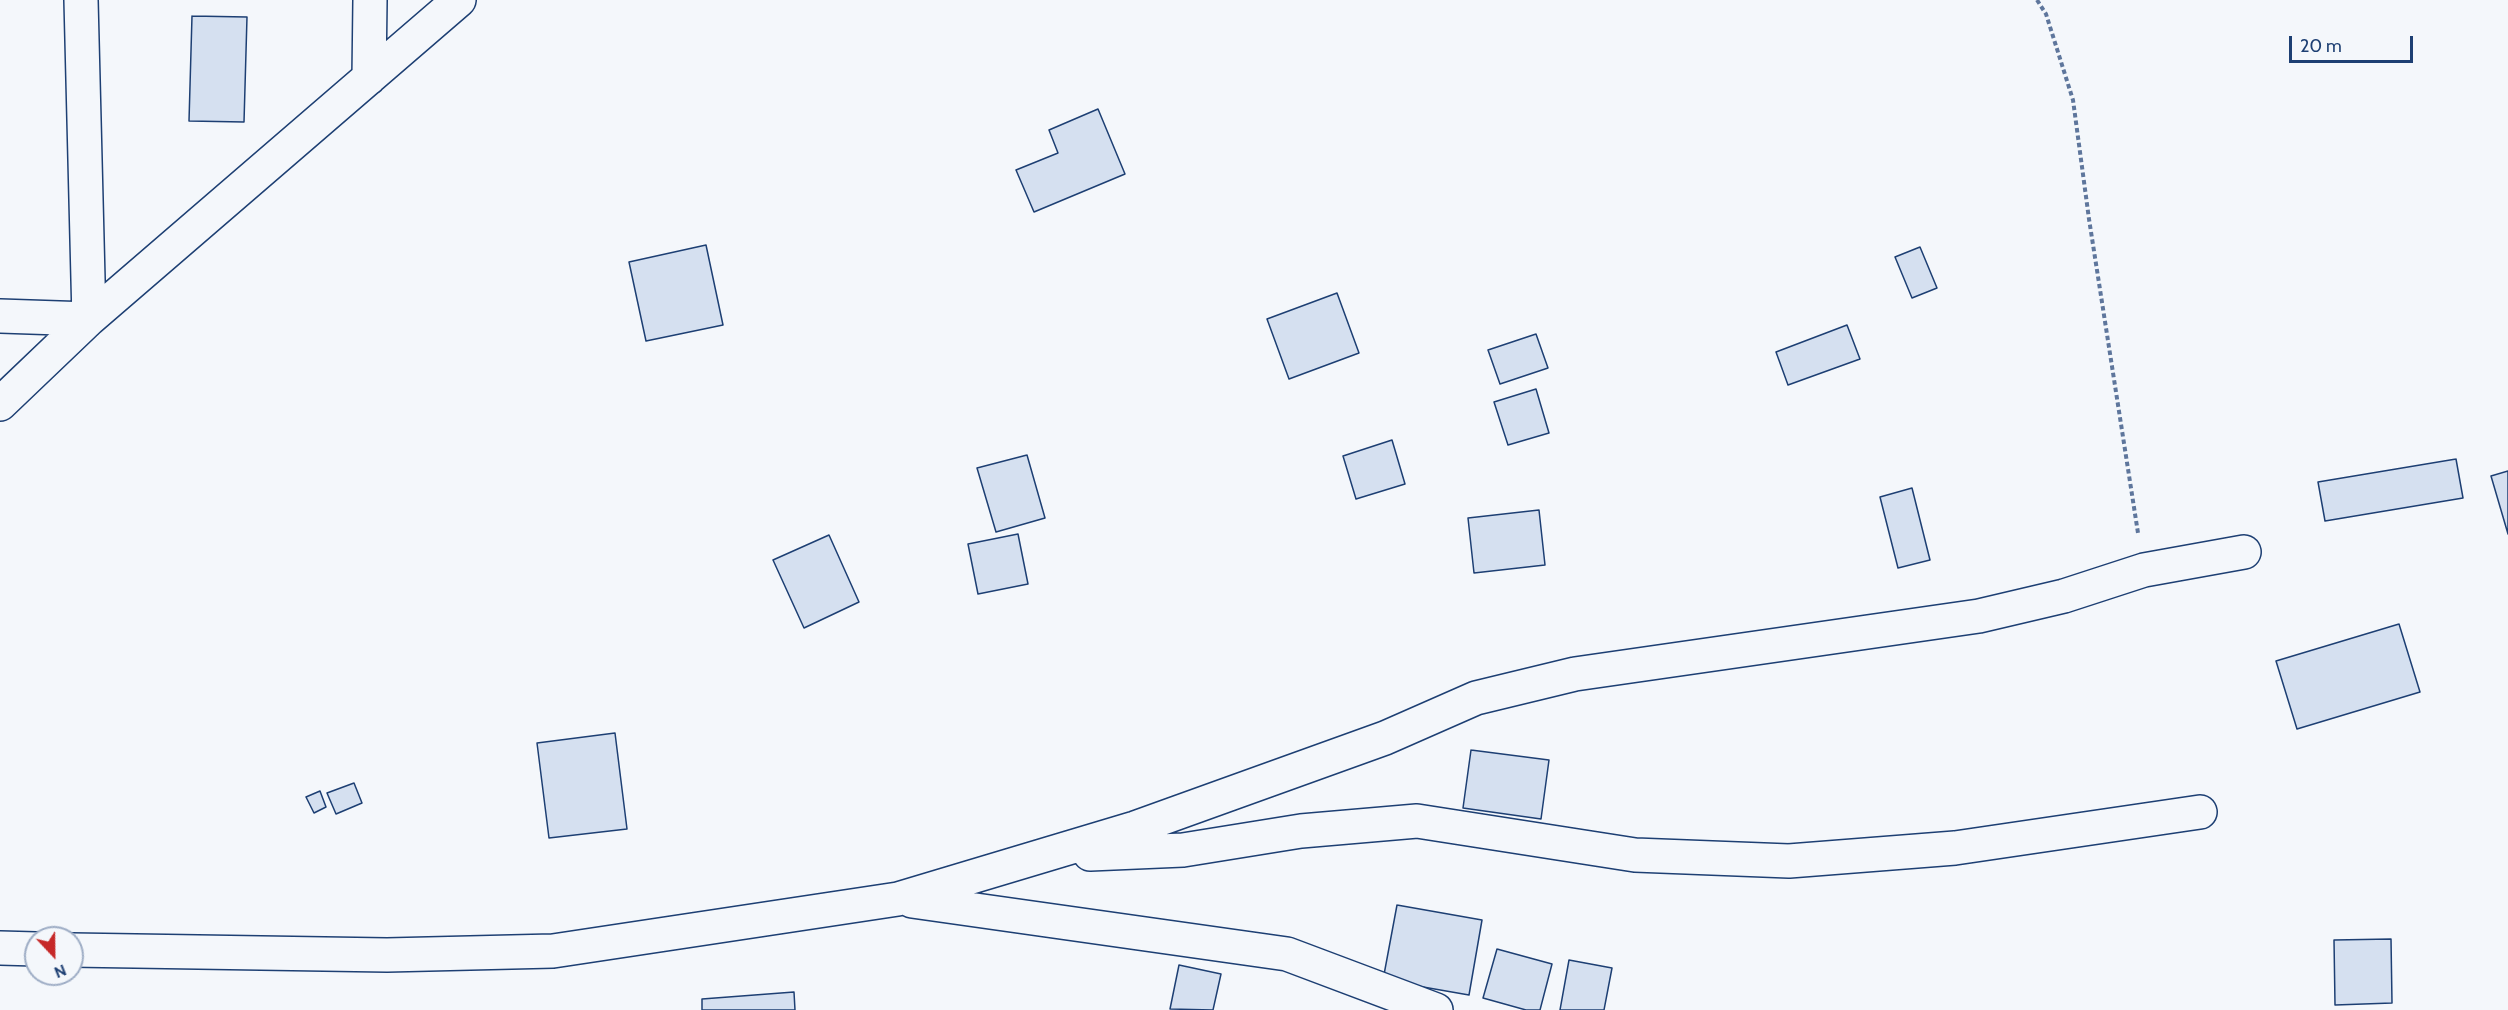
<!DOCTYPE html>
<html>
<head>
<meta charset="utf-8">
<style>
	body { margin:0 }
	#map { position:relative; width:2508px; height:1010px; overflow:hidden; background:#f4f7fb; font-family:Cabin,sans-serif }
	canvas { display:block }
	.north { position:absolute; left:24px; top:926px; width:60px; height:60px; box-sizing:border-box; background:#f4f7fb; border:2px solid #9eadc5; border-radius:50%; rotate:158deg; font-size:16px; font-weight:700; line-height:24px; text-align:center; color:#1d3f73 }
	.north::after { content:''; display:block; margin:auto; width:21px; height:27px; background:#c62828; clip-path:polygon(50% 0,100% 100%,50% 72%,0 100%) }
	.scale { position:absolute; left:2289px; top:36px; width:124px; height:27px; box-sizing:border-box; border:3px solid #1d3f73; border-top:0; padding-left:8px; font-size:18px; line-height:21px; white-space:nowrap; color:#1d3f73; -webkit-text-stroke:4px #f4f7fb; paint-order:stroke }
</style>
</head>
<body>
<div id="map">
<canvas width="2508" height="1010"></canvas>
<div class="north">N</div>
<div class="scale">20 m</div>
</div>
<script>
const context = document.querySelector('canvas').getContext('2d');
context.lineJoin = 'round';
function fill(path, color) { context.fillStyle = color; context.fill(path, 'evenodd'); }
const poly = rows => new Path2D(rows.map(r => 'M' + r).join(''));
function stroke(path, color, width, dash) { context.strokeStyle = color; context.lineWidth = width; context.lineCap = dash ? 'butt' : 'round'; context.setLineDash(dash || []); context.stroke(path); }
const building = poly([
	[192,16,247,17,244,122,189,121,192,16],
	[1098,109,1125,174,1034,212,1016,170,1058,153,1049,130,1098,109],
	[706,245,723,325,646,341,629,262,706,245],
	[1920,247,1937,288,1912,298,1895,257,1920,247],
	[1337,293,1359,353,1289,379,1267,319,1337,293],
	[1847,325,1860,359,1788,385,1776,352,1847,325],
	[1536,334,1548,368,1500,384,1488,350,1536,334],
	[1536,389,1549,433,1508,445,1494,402,1536,389],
	[1392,440,1405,484,1356,499,1343,456,1392,440],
	[1027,455,1045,518,996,532,977,468,1027,455],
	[2456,459,2463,498,2325,521,2318,482,2456,459],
	[2508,471,2508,534,2491,476,2508,471],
	[1912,488,1930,560,1898,568,1880,497,1912,488],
	[1539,510,1545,565,1474,573,1468,518,1539,510],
	[1018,534,1028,584,978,594,968,544,1018,534],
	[829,535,859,602,804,628,773,560,829,535],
	[2399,624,2420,692,2297,729,2276,661,2399,624],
	[615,733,627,829,549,838,537,743,615,733],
	[1471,750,1549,760,1541,819,1463,808,1471,750],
	[354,783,362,803,336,814,327,793,354,783],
	[320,791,326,807,314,813,306,797,320,791],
	[1397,905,1482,920,1469,995,1383,980,1397,905],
	[2391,939,2392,1003,2335,1005,2334,940,2391,939],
	[1497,949,1552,964,1540,1010,1526,1010,1483,998,1497,949],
	[1569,960,1612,968,1604,1010,1560,1010,1569,960],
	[1179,965,1221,974,1213,1010,1170,1009,1179,965],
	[794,992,795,1010,702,1010,702,999,794,992]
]);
const path = poly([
	[2037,0,2046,14,2073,100,2089,219,2138,533]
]);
const street = poly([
	[369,78,370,0],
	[0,316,89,319,81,0],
	[0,404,89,319,459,0],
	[1090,854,1183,850,1301,831,1417,821,1635,855,1789,861,1955,848,2200,812],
	[912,901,1287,954,1436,1010],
	[0,948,36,949],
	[72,950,387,955,553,951,898,899,1135,828,1385,738,1476,698,1575,674,1979,616,2064,596,2144,570,2244,552]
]);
fill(building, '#d5e0f0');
stroke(building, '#1d3f73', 1.5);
stroke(street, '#1d3f73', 36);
stroke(path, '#5e769c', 4, [4.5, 3]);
stroke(street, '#f4f7fb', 33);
</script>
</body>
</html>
